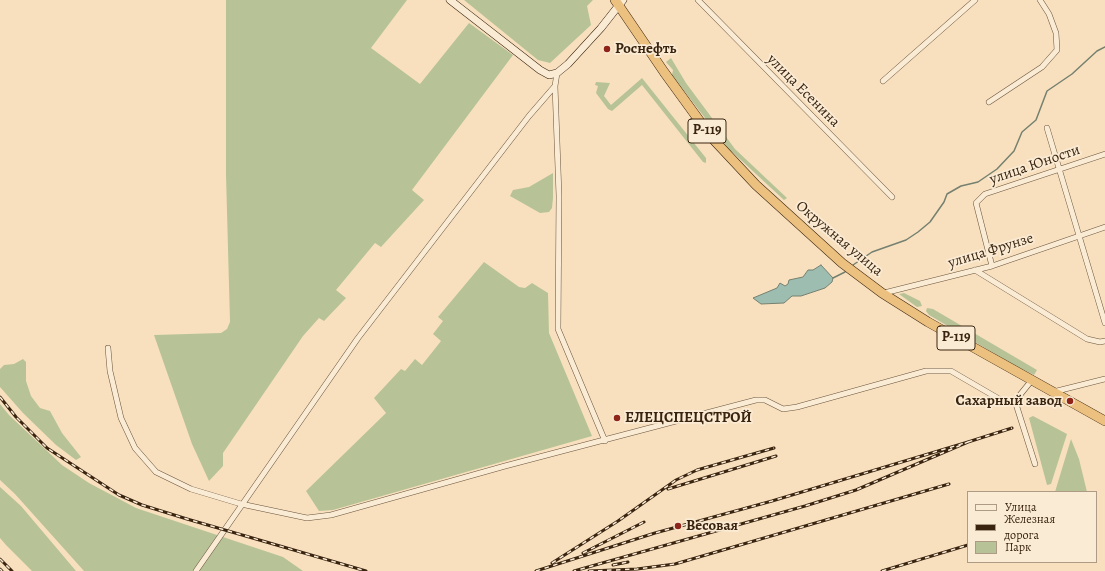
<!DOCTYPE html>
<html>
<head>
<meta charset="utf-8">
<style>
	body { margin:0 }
	#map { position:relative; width:1105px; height:571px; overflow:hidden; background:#f8e0be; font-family:Alegreya,serif }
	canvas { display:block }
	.legend { position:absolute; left:967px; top:491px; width:130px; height:72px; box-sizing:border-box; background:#faebd5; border:1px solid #ad9b86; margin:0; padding:5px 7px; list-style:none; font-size:12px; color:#3a240f }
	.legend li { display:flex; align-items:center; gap:8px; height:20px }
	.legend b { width:20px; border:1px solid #ad9b86 }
</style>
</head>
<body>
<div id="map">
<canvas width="1105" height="571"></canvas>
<ul class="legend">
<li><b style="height:5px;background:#faebd5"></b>Улица</li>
<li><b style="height:5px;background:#3a240f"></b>Железная дорога</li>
<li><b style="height:11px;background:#b7c396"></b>Парк</li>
</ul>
</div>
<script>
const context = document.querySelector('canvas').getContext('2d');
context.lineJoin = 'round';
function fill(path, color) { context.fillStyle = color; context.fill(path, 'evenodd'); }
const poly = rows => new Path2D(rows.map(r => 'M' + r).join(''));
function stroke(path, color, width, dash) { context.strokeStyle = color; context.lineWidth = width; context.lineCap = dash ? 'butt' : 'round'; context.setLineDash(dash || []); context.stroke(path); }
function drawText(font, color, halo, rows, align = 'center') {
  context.font = font + ' Alegreya,serif'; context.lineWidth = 3.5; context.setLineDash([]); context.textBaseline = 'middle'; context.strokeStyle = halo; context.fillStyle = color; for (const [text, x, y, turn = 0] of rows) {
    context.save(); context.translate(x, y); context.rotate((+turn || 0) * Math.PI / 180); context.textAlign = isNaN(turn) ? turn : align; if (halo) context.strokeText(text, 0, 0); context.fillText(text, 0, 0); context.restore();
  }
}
const green = poly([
	[226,0,407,0,371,48,420,84,469,23,513,55,412,190,424,200,381,247,375,243,336,290,346,298,324,321,319,318,303,336,223,453,223,466,209,481,192,444,154,335,221,333,227,329,230,322,226,175],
	[464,0,593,0,587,6,591,25,550,63,538,60],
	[671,58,686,83,735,149,787,198,784,200,728,148,672,75,673,70,666,62],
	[642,78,706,158,706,163,703,162,642,85,612,111,608,109,596,93,598,86,595,85,596,82,610,83,604,96,611,105],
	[553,173,553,198,552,208,549,212,540,213,510,196,513,190,529,187],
	[484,262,519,287,525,288,532,283,548,293,549,333,592,436,333,510,319,511,306,491,386,413,374,398,401,369,405,371,415,359,422,365,441,341,433,334,443,321,438,317],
	[904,293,920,301,922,306,917,307,899,294],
	[927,308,933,309,1037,370,1034,375,1014,365,929,315,926,311],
	[23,359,26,362,26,381,31,396,40,408,50,411,62,433,81,457,76,460,56,445,23,413,0,387,0,369,4,365,14,364],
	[0,404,9,415,62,465,89,483,136,508,283,557,303,571,84,571,15,494,0,480],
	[1033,416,1067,434,1051,484,1047,485,1029,418],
	[1071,439,1079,459,1087,492,1055,492],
	[0,487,21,506,76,571,32,571,6,545,0,538]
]);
const water = poly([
	[821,265,833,278,832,282,825,288,801,296,792,296,784,303,761,304,753,298,777,288,780,283,785,286,788,284,789,280,803,277,808,270,813,270,821,265]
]);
const stream = poly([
	[853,265,872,252,906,240,918,232,930,222,944,202,947,194,961,186,978,182,997,169,1014,151,1022,132,1036,120,1047,91,1072,74,1097,51,1105,47],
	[833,278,845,272]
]);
const street = poly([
	[698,0,892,197],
	[557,73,555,86,559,196,558,329,605,441],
	[883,81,975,0],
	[989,102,1042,67,1057,50,1056,33,1049,14,1040,0],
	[1047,128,1105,323],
	[992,266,976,203,985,194,1105,154],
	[975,270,1087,339,1100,342,1105,341],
	[884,293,992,266,1105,227],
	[108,348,110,371,121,418,135,448,156,472,191,489,241,504,307,518,331,515,505,466,756,400,765,400,783,409,797,407,926,371,951,371,1006,403,1015,401],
	[1032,380,1015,401,1035,464],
	[1053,392,1105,379],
	[196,571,358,338,529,116,555,86]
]);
const secondary = poly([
	[450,0,540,70,549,75,557,73,568,64,601,28,623,0]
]);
const highway = poly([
	[615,0,664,72,712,138,756,185,842,263,882,293,928,322,1105,421]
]);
const rail = poly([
	[0,397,16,417,47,448,119,495,142,505,187,519,366,571],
	[968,442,1012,428],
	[668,489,776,456],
	[583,553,644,522],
	[0,559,12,571],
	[552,563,618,521,676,480,697,470,774,448],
	[613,565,628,562],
	[0,569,2,571],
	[536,571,655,533,772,501,968,442,856,490,805,506,574,571],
	[589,571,637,569,675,564,949,484],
	[882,571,968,545]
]);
const markers = [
	[607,49,4,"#8f2418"],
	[1070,401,4,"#8f2418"],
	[617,418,4,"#8f2418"],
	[678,526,4,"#8f2418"]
];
const shields = [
	[707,131,38],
	[956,338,38]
];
const shieldNames = [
	["Р-119",707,131],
	["Р-119",956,338]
];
const poiNames = [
	["Роснефть",615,49],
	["Сахарный завод",1062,401,"right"],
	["ЕЛЕЦСПЕЦСТРОЙ",625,418],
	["Весовая",686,526]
];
const streetNames = [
	["улица Есенина",803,91,45],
	["улица Юности",1035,165,-19],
	["Окружная улица",839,239,40],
	["улица Фрунзе",991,251,-17]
];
fill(green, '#b7c396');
fill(water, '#9dbdb1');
stroke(water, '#758070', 1);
stroke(stream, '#758070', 1.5);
stroke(street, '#6a533b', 6);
stroke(secondary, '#3a240f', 8);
stroke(highway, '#3a240f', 10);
stroke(street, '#faebd5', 5);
stroke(secondary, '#faebd5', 7);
stroke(highway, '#ecc07f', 9);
stroke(rail, '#3a240f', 3);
stroke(rail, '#faebd5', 1.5, [4.5]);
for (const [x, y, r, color] of markers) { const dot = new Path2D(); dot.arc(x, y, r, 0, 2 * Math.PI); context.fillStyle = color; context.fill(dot); stroke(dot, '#faebd5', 1.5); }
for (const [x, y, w] of shields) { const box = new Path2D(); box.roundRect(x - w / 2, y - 12, w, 24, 3); context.fillStyle = '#faebd5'; context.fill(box); stroke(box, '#3a240f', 1); }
drawText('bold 14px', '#3a240f', null, shieldNames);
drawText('bold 15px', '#3a240f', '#faebd5', poiNames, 'left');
drawText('15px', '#3a240f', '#faebd5', streetNames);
</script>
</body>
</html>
